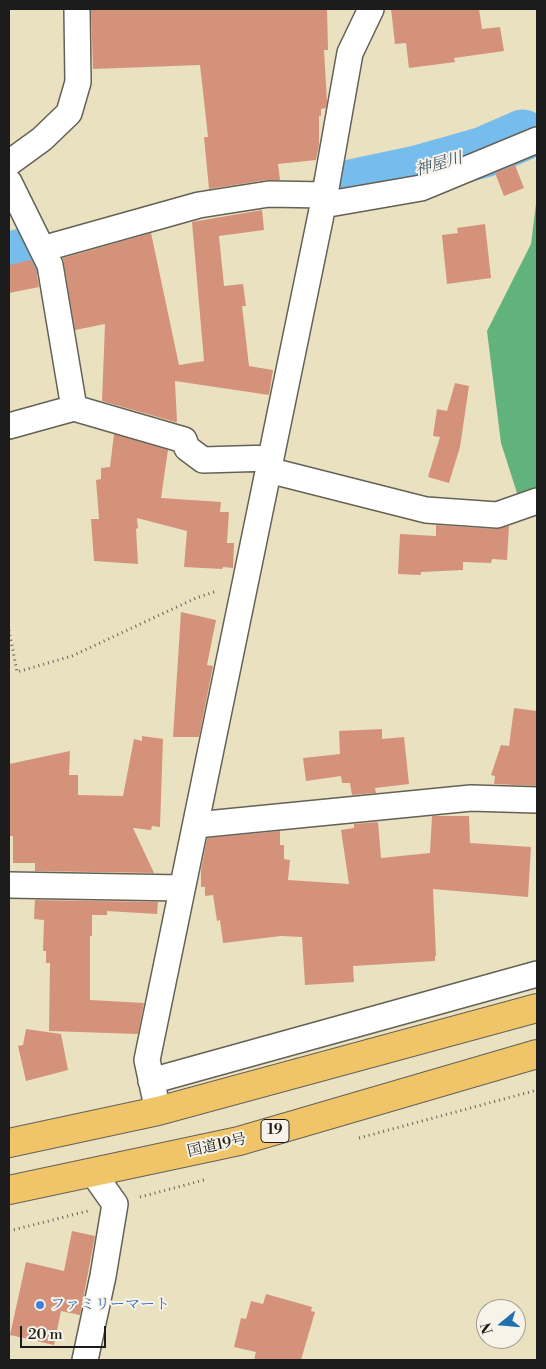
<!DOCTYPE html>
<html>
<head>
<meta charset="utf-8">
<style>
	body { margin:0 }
	#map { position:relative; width:546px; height:1369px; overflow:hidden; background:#eae1c1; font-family:"Libre Bodoni",serif }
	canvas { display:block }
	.frame { position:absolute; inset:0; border:10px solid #1c1c1c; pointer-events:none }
	.north { position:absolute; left:476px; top:1299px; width:50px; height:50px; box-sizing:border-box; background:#f7f3e8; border:1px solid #9f9d96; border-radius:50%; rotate:253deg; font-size:14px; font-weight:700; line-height:20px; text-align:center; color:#1c1c1c }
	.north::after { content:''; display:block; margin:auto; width:18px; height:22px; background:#1f6fb2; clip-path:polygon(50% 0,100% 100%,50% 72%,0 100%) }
	.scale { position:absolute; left:20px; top:1326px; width:86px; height:22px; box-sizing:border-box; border:2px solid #1c1c1c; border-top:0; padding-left:6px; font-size:15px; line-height:18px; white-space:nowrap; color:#1c1c1c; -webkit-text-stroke:4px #f7f3e8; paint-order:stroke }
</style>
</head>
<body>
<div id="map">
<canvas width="546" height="1369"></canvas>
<div class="frame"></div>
<div class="north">N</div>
<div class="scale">20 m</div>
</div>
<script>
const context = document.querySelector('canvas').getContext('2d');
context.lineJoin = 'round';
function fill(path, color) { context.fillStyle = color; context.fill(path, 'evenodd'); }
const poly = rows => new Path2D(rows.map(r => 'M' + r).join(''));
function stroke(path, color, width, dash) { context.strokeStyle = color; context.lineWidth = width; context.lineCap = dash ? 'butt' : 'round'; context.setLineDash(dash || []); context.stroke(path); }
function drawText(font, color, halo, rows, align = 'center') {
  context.font = font + ' "Libre Bodoni","Noto Serif JP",serif'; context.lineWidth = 4; context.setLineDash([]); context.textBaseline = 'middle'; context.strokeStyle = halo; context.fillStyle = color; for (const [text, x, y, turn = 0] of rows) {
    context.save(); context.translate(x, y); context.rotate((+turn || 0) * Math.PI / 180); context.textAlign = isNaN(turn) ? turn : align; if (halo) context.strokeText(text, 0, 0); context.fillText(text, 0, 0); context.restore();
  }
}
const forest = poly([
	[537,196,537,510,517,493,501,443,487,331,531,244]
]);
const river = poly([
	[337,188,417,171,484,152,523,135],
	[9,262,21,254]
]);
const building = poly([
	[91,9,327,9,328,50,324,50,327,102,326,108,321,109,321,116,319,116,319,145,316,160,278,164,280,180,267,180,209,189,204,137,208,137,200,65,93,69],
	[391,9,479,9,482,29,500,27,504,51,454,58,455,62,409,68,406,43,395,44],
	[515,165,524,188,504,196,495,173],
	[262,210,264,230,219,236,224,286,243,284,246,306,242,306,249,366,273,370,269,395,175,381,177,422,175,422,102,401,105,324,75,330,63,258,151,233,179,365,204,361,192,222],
	[485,224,491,278,447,284,442,235,458,233,457,228],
	[31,260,36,269,39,287,9,293,9,265],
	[455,383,469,386,460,447,449,483,428,477,440,437,433,436,437,409,447,411],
	[114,434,168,450,161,498,221,502,220,512,229,512,227,543,234,543,233,568,223,567,222,569,184,567,187,531,137,518,138,528,136,529,138,564,94,561,91,519,99,519,96,480,101,479,101,468,110,467],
	[436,525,496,529,509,526,507,560,492,559,491,563,463,562,463,570,421,572,421,575,398,574,400,534,436,536],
	[181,612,216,620,207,665,213,666,199,737,173,737],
	[514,708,537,711,537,786,494,784,495,776,491,775,501,745,509,746],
	[382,729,382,739,404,737,409,784,375,788,376,793,352,795,350,783,342,783,341,776,306,781,303,758,340,754,339,731],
	[142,736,163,739,160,827,152,826,151,830,133,828,154,873,35,871,35,863,13,863,13,836,9,836,9,764,70,751,69,775,78,775,78,795,123,796,134,739,142,741],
	[432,816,469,816,470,843,531,847,528,897,433,889,436,956,435,956,435,961,353,966,354,982,305,985,302,937,281,936,223,943,220,920,217,921,213,895,205,896,205,887,201,887,201,870,207,838,280,831,280,845,284,845,284,859,290,860,288,880,349,884,341,830,354,828,354,824,378,822,381,858,430,853],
	[35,900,158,902,157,914,107,911,107,915,92,915,92,936,90,936,90,1000,144,1003,138,1034,49,1031,50,963,46,963,46,951,43,951,44,920,34,919],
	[26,1029,61,1034,68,1070,26,1081,18,1046,23,1045],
	[72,1231,95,1236,80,1315,61,1311,54,1345,10,1335,26,1262,64,1271],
	[266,1294,312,1307,311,1311,315,1312,301,1360,254,1360,256,1352,234,1347,241,1318,246,1319,251,1301,263,1304]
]);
const path = poly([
	[9,630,17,672,72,656,196,598,217,591],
	[359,1138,537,1090],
	[140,1197,204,1180],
	[9,1231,88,1211]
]);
const minor = poly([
	[9,163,42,139,69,113,78,82,77,9],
	[9,182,50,265,74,408],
	[323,205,421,188,537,140],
	[42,249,199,205,269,194,325,195],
	[9,426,74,408,184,440,187,448,203,460,271,458],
	[268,470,426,510,497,515,537,501],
	[196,825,471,798,537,800],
	[9,885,182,888],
	[151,1081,537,974],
	[158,1111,147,1060,323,205,350,53,371,9],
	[85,1360,103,1276,115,1204,93,1173]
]);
const trunk = poly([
	[9,1143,158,1111,537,1008],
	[9,1190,239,1141,537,1054]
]);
const markers = [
	[40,1305,5,"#3f7fe0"]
];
const shields = [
	[275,1131,28]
];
const shieldNames = [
	["19",275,1131]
];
const streetNames = [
	["国道19号",217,1146,-13]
];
const shopNames = [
	["ファミリーマート",50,1305]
];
const waterNames = [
	["神屋川",439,165,-16]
];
fill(forest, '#62b27e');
stroke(river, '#76bdee', 51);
fill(building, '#d5927b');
stroke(minor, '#646156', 28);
stroke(trunk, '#646156', 30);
stroke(path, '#646156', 3, [1, 4]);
stroke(minor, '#fff', 25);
stroke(trunk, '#f0c469', 28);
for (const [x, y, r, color] of markers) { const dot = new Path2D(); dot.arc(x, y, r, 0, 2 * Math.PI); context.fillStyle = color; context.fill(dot); stroke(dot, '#f7f3e8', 2); }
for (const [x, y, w] of shields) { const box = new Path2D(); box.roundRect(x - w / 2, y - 11.5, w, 23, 4); context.fillStyle = '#f7f3e8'; context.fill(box); stroke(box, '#1c1c1c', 1); }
drawText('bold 14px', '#1c1c1c', null, shieldNames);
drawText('15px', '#1c1c1c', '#f7f3e8', streetNames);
drawText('15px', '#366cbe', '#f7f3e8', shopNames, 'left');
drawText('italic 16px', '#3c5466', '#f7f3e8', waterNames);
</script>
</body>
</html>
